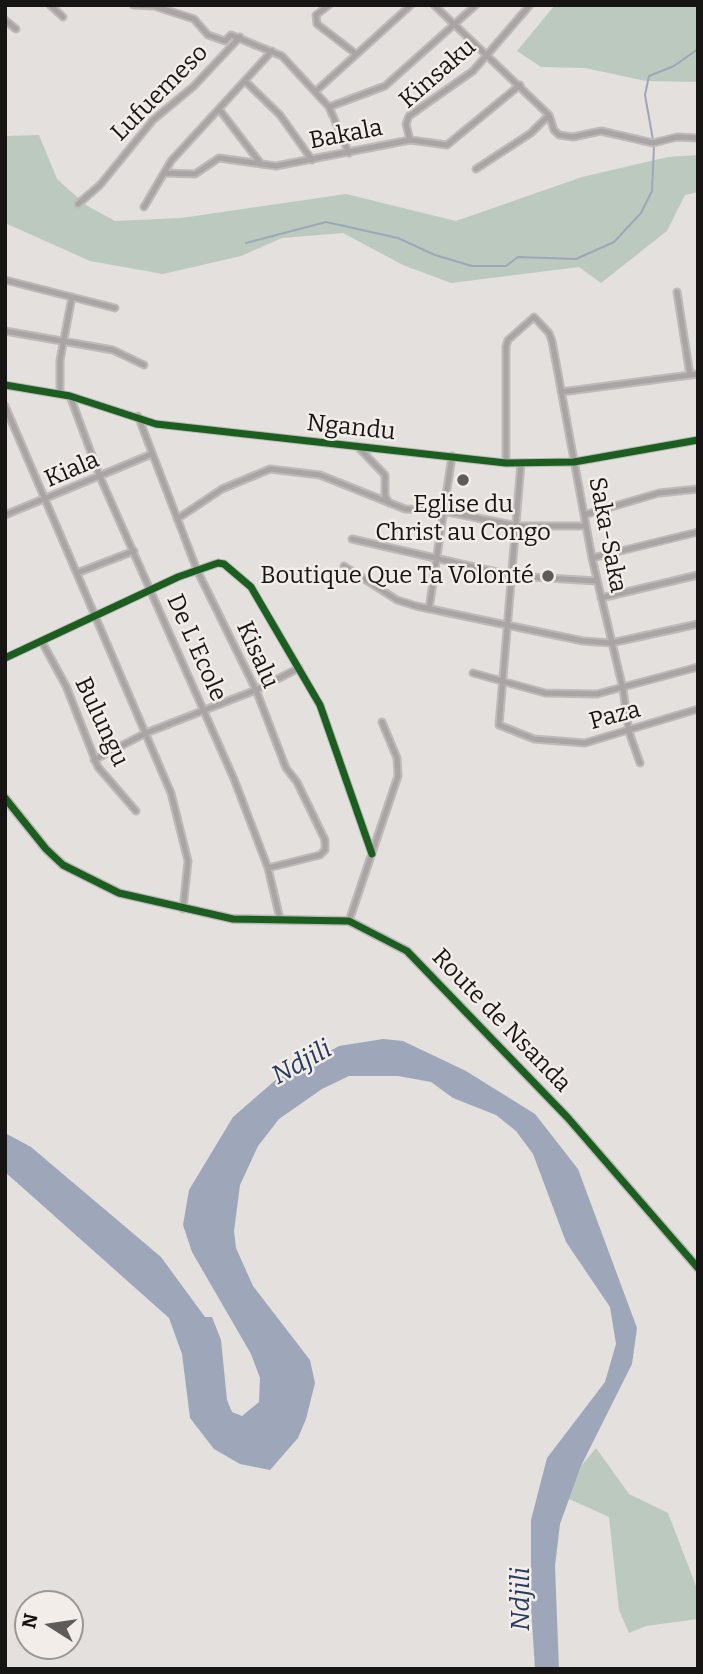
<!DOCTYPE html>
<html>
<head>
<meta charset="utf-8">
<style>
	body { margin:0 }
	#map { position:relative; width:703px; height:1674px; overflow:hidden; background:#e3e0de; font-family:Bitter,serif }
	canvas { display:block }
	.frame { position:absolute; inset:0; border:7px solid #171513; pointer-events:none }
	.north { position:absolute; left:14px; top:1590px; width:70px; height:70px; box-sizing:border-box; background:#f3ede9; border:2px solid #9b9793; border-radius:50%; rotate:282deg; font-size:19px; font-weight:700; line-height:28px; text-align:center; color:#171513 }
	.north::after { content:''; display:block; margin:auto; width:24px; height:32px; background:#5e5c5a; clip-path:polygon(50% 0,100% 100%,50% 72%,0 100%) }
</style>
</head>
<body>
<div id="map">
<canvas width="703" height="1674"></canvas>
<div class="frame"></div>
<div class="north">N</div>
</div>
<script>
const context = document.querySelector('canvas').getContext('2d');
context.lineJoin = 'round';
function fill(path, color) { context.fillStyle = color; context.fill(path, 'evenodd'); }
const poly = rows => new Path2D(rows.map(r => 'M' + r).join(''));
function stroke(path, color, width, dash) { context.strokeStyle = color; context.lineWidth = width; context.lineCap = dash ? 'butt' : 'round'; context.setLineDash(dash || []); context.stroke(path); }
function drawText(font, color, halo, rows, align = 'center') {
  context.font = font + ' Bitter,serif'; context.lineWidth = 5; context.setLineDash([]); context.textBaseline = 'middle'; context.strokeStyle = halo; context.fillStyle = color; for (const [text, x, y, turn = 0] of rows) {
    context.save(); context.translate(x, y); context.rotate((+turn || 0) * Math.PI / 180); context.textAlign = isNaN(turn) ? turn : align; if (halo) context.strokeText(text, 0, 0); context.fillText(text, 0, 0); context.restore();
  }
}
const green = poly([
	[555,5,698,5,698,82,646,81,585,68,541,67,517,51],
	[39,135,57,179,86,205,115,221,181,218,346,194,456,221,582,177,668,157,698,155,698,192,685,195,667,231,601,283,579,267,451,283,403,265,343,233,282,238,241,256,163,274,90,261,5,223,5,136],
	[596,1448,629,1494,668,1513,698,1591,698,1619,646,1626,629,1633,619,1610,609,1517,569,1499,581,1466]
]);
const water = poly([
	[383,1039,403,1041,466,1071,535,1114,578,1169,637,1328,632,1364,581,1466,560,1524,555,1566,559,1669,535,1669,531,1607,531,1520,547,1458,605,1382,616,1344,610,1307,566,1242,533,1154,516,1131,496,1115,453,1098,431,1082,398,1076,349,1076,322,1089,279,1119,258,1146,240,1185,234,1231,236,1248,253,1286,310,1360,315,1383,306,1419,298,1438,270,1470,240,1464,214,1449,190,1418,182,1354,169,1318,5,1172,5,1133,31,1147,161,1257,205,1317,212,1317,221,1340,227,1400,232,1412,242,1416,259,1402,260,1378,251,1354,192,1252,183,1225,189,1190,233,1117,279,1077,291,1073,339,1046]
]);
const stream = poly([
	[653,140,645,95,649,76,674,66,698,49],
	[246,243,326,222,398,238,435,255,472,266,506,266,518,257,576,259,614,242,641,213,652,191,654,146]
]);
const street = poly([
	[50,5,63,17],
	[133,5,154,6,194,19,208,35,225,41,231,35,282,56,329,107,349,153],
	[329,5,316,15,317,24,356,54],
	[434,5,549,115,554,130,559,135,573,137,601,131,653,143,677,137,698,138],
	[5,20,16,29],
	[245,81,280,115,312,160],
	[316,91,411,5],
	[329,107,385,86,476,5],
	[219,109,261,164],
	[410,140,406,124,409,116,473,71,530,5],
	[476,169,531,133,549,115],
	[164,173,195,174,219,158,276,166,410,140,447,145,520,85],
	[78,204,100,185,153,120,194,86,240,37],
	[144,207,171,161,272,51],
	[5,280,115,308],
	[677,292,690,375],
	[5,331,113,350,144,365],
	[5,385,70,396,156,424,506,463,574,462,698,440],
	[561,392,698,374],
	[60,393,60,360,72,297],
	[70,396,100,477,234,779,268,868,280,919],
	[5,406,171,793,188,861,183,909],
	[138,416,197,570,256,690,286,768,297,782,325,840,325,850,320,855,268,868],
	[357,446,385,475,385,496,389,503],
	[506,463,506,346,508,340,534,317,549,333,552,341,592,558,623,689,629,732,640,763],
	[521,463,499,725,534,739,585,743,698,709],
	[5,515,152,454],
	[584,515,659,493,698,489],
	[177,519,222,489,270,469,320,475,405,509,443,511,517,526,586,526],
	[352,539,514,576,597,581],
	[592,558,698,532],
	[344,566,397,600,416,606,583,641,611,643,698,624],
	[77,573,134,551],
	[601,598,698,575],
	[429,609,452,456],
	[42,642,66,686,98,767,136,811],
	[5,658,178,577,218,563,224,564,251,587,320,705,372,854],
	[473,673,545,693,597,694,698,667],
	[94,760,146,733,256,690,299,668],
	[349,921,398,776,397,758,382,722]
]);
const secondary = poly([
	[5,798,46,849,63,865,119,893,233,919,349,921,407,951,568,1118,698,1268]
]);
const cycleway = poly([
	[5,385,70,396,156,424,506,463,574,462,698,440],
	[5,658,178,577,218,563,224,564,251,587,320,705,372,854],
	[5,798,46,849,63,865,119,893,233,919,349,921,407,951,568,1118,698,1268]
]);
const markers = [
	[463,480,7,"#5e5c5a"],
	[548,576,7,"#5e5c5a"]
];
const streetNames = [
	["Kinsaku",438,74,-41],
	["Lufuemeso",160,93,-45],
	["Bakala",346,135,-11],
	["Ngandu",351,428,6],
	["Kiala",72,470,-23],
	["Saka-Saka",607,535,79],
	["De L'Ecole",196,648,66],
	["Kisalu",257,655,66],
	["Paza",615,716,-15],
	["Bulungu",101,722,65],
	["Route de Nsanda",501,1021,46]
];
const poiNames = [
	["Eglise du",463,505],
	["Christ au Congo",463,533],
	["Boutique Que Ta Volonté",534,576,"right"]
];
const waterNames = [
	["Ndjili",302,1063,-29],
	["Ndjili",522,1599,-90]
];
fill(green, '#bcc9bf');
fill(water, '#9ea7b9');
stroke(stream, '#9ea7b9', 2);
stroke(street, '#bdbbba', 9);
stroke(secondary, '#bdbbba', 10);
stroke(street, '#aaa4a4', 5);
stroke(secondary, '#a9a4a3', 7);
stroke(cycleway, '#1b5e20', 7);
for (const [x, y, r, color] of markers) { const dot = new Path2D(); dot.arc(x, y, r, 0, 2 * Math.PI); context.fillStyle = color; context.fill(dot); stroke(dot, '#f3ede9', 2.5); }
drawText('24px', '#171513', '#f3ede9', streetNames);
drawText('24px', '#171513', '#f3ede9', poiNames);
drawText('italic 26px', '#273b62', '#f3ede9', waterNames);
</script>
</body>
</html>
